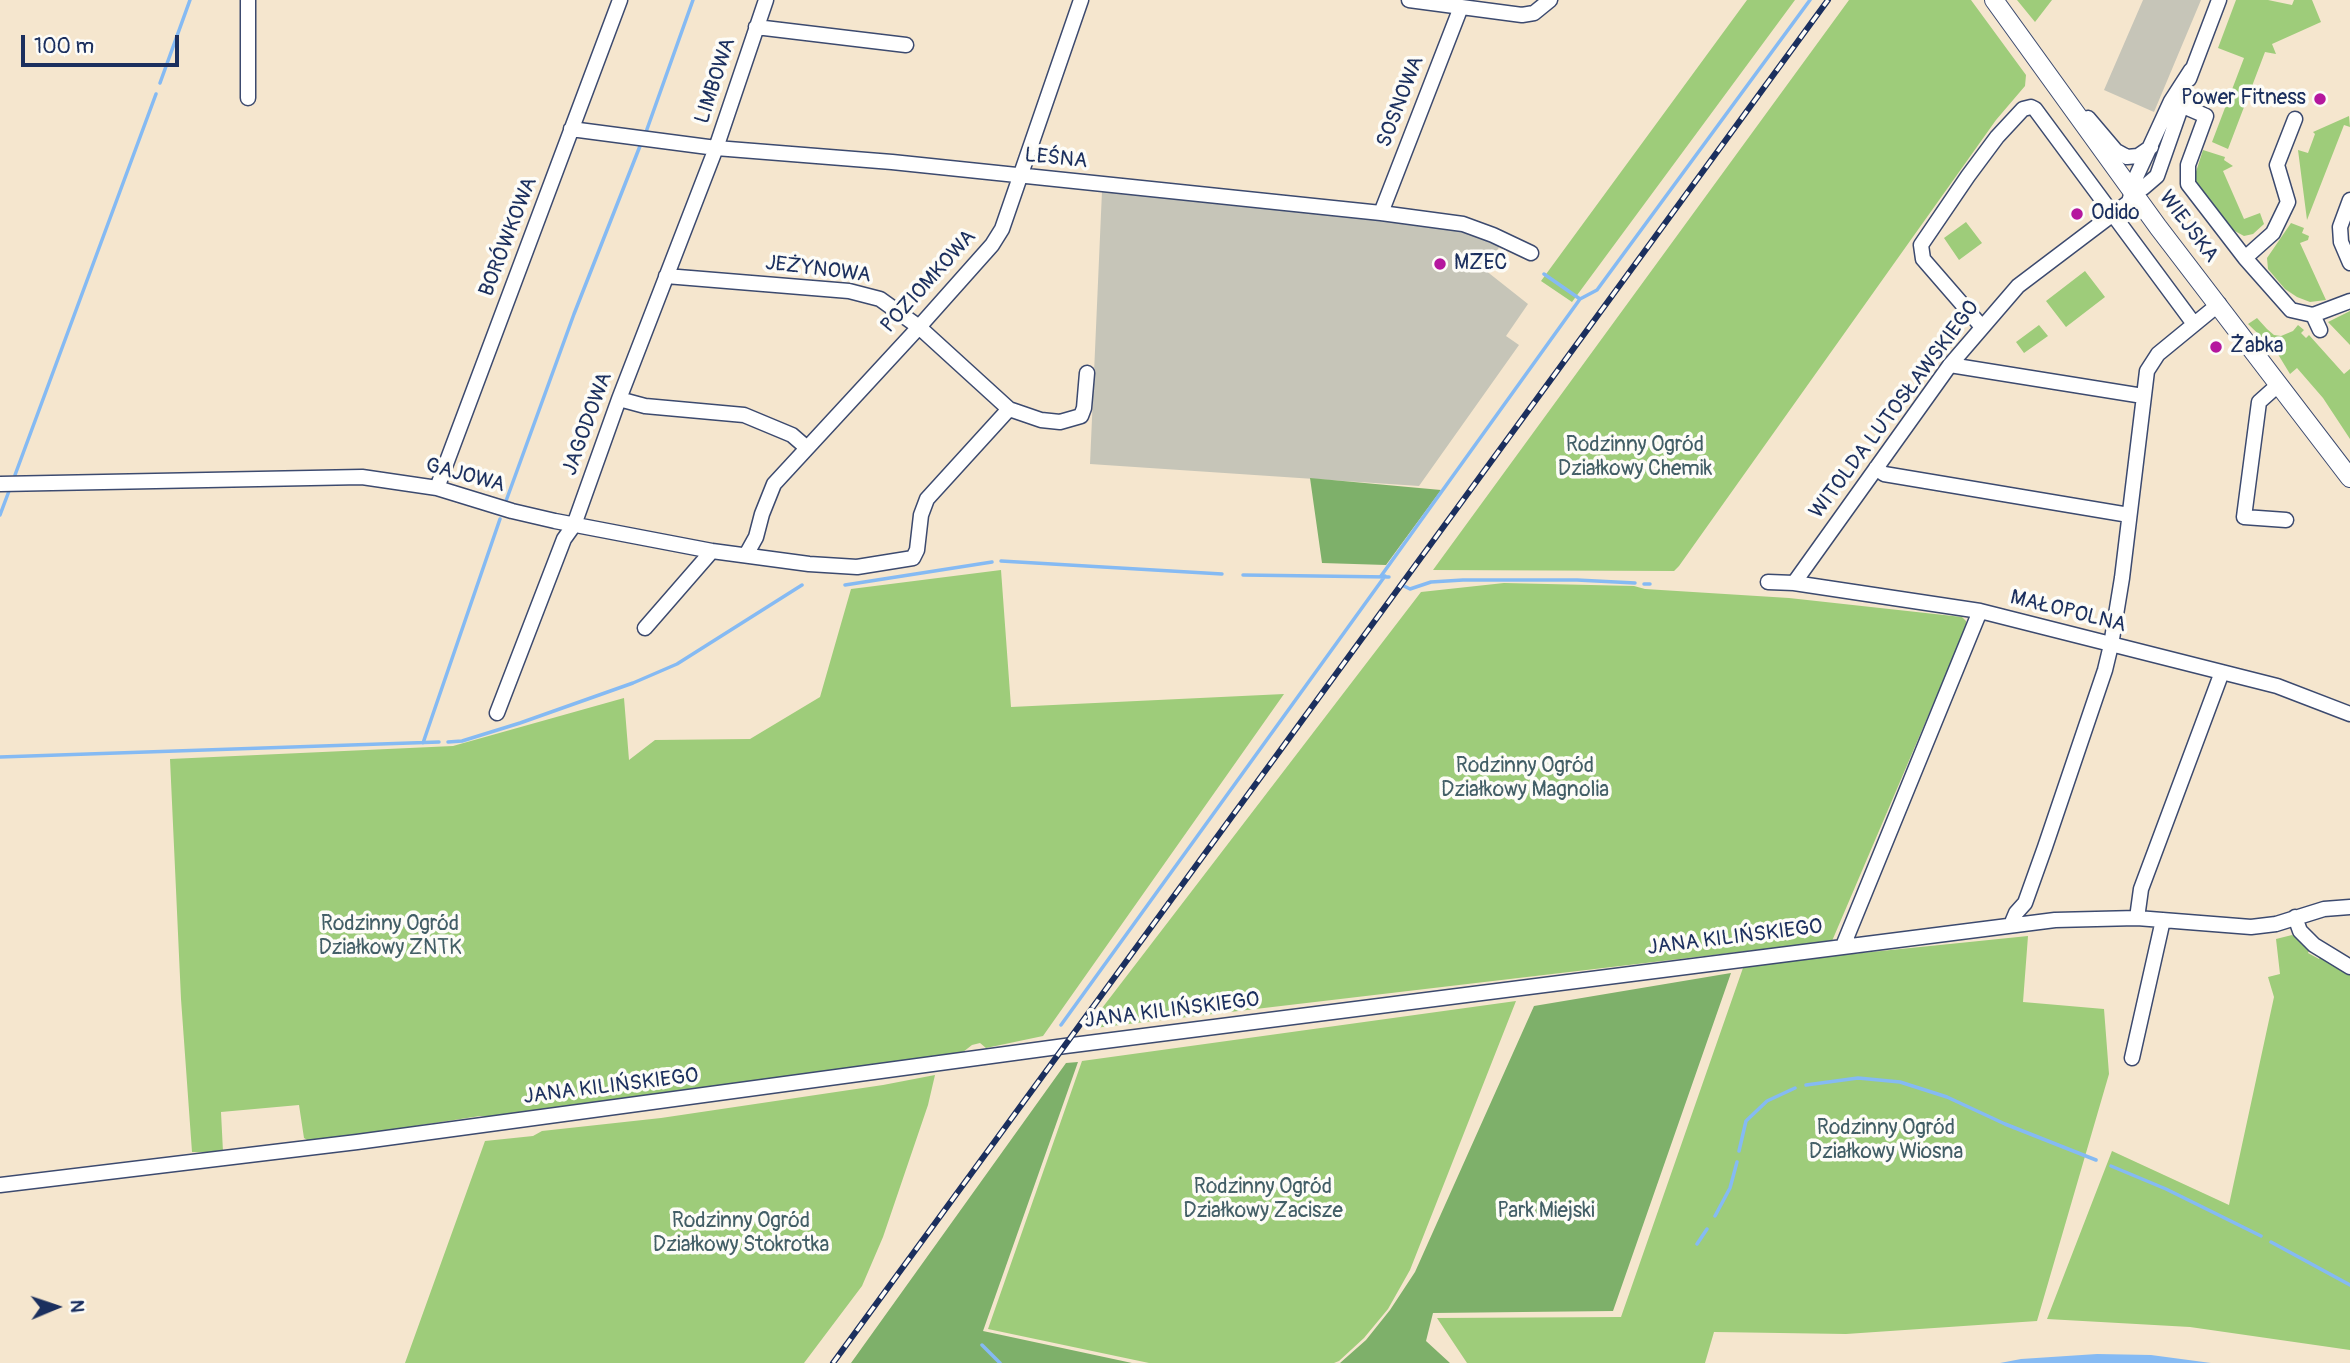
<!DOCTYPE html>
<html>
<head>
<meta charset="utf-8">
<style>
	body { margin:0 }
	#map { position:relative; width:2350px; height:1363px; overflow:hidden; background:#f5e6ce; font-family:Pangolin,sans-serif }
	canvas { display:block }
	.north { position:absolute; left:21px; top:1272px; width:70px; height:70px; -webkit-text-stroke:5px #fdfcf7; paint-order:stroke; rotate:88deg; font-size:19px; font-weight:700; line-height:28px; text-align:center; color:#1b2f5e }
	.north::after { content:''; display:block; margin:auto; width:24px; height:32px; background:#1b2f5e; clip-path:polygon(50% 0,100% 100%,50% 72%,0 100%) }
	.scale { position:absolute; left:21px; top:35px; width:158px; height:32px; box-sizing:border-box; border:4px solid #1b2f5e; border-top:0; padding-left:9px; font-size:21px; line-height:24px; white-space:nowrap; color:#1b2f5e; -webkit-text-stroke:5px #fdfcf7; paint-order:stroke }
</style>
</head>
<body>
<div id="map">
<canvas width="2350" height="1363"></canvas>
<div class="north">N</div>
<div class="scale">100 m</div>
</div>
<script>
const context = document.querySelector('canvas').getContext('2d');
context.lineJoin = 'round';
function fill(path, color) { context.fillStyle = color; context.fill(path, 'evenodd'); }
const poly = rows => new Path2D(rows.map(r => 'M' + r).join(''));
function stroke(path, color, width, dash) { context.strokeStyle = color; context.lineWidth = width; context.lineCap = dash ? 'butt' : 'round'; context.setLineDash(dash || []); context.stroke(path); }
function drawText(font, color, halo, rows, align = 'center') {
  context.font = font + ' Pangolin,sans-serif'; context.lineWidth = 7; context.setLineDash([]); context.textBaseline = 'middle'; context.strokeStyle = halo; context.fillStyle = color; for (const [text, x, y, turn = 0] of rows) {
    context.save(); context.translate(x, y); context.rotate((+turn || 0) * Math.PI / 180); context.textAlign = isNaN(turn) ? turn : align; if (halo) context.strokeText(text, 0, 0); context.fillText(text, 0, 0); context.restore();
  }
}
const industrial = poly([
	[2143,0,2201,0,2154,112,2104,90],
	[1102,191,1458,227,1501,244,1485,270,1528,304,1506,336,1519,345,1419,486,1090,464]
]);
const green = poly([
	[1747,0,1795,0,1572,302,1541,281],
	[1849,0,1971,0,2026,75,2025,86,1996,120,1679,566,1674,571,1433,570],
	[2017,0,2052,0,2035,22],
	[2236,0,2268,0,2292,5,2294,0,2312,0,2321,22,2272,44,2276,54,2265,52,2228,149,2212,142,2244,58,2218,48],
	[2349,116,2350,127,2344,125,2307,220,2298,150,2308,153,2315,134,2313,132],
	[2203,150,2225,157,2224,160,2233,166,2223,171,2244,219,2260,213,2264,224,2253,234,2244,236,2231,229,2195,183,2195,175],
	[1966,222,1982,243,1959,260,1944,238],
	[2291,223,2304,228,2302,233,2309,236,2308,240,2300,243,2326,300,2310,302,2297,297,2285,289,2268,269,2267,258],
	[2085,271,2105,297,2066,327,2046,301],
	[2350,311,2350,345,2328,322],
	[2257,318,2267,329,2274,335,2281,336,2293,331,2298,325,2304,330,2301,333,2306,338,2309,335,2344,374,2350,369,2350,439,2323,398,2297,368,2290,374,2276,351,2248,324],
	[2039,325,2048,336,2024,353,2016,342],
	[1001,570,1011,707,1284,694,1043,1036,986,1048,980,1043,972,1045,963,1052,770,1082,503,1117,480,1116,311,1142,304,1138,299,1105,221,1112,223,1152,192,1152,181,999,170,759,453,746,624,698,629,760,655,740,750,739,820,697,851,589],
	[1504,583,1634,586,1645,589,1789,598,1962,617,1966,621,1966,627,1832,941,1086,1029,1421,592],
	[2292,935,2310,948,2308,953,2319,959,2321,954,2350,972,2350,1350,2190,1327,2047,1319,2112,1151,2229,1205,2274,997,2268,977,2280,974,2276,939],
	[2028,936,2023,1002,2104,1009,2109,1074,2037,1321,1846,1334,1714,1332,1705,1363,1467,1363,1437,1318,1621,1317,1744,965],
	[1516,1001,1410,1270,1388,1309,1364,1338,1339,1361,1334,1363,1149,1363,988,1329,1082,1061],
	[935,1075,928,1105,883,1237,862,1286,804,1363,405,1363,485,1141,533,1136,542,1131,661,1118,883,1085]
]);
const forest = poly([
	[1310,478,1441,490,1386,565,1322,563],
	[1731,973,1613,1311,1433,1313,1426,1341,1450,1363,1340,1363,1366,1340,1390,1310,1415,1272,1534,1006],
	[1078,1062,983,1331,1132,1363,851,1363,1066,1063]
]);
const water = poly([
	[2097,1354,2151,1355,2211,1363,2000,1363,2021,1359]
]);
const stream = poly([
	[160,83,190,0],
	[646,132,693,0],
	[1544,274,1580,299],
	[15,475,156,94],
	[506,501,574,314,640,146],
	[0,515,9,491],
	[1001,561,1222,574],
	[1243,575,1389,577],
	[1381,576,1580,299,1597,290,1810,0],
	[1644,584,1650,584],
	[845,585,992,562],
	[1402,585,1410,589,1431,582,1463,580,1577,580,1635,583],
	[448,742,462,741,520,723,633,683,677,664,802,585],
	[423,743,500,519],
	[0,757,439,742],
	[1061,1025,1385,576],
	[1806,1085,1858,1078,1900,1082,1947,1097,2005,1124,2096,1160],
	[1739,1151,1746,1121,1767,1101,1795,1088],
	[2111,1166,2166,1189,2261,1236],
	[1715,1216,1730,1188,1737,1162],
	[2271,1242,2350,1285],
	[1697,1244,1707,1229],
	[982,1345,1000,1363]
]);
const minor = poly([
	[248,0,248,98],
	[1409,0,1522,15,1534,13,1550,0],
	[756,27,906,45],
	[2189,79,2219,0],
	[2183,106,2206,116,2188,165,2188,184,2245,258,2291,310,2313,315,2350,301],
	[2088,118,2116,151,2127,157,2138,156,2151,147],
	[571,129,716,148,892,162,1381,213,1463,224,1493,235,1531,253],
	[2133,191,2143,188,2157,176,2184,99],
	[2350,200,2340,227,2341,242,2350,263],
	[1381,213,1461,7],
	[2245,258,2273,233,2288,202,2277,165,2295,119],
	[666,276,849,291,880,299,919,327,1009,409,1041,420,1060,422,1081,416,1084,408,1087,373],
	[2313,315,2320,330],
	[1982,327,1923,259,1921,245,1968,176,1997,137,2023,109,2031,107,2035,109,2194,324],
	[1950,365,2143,396],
	[2278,385,2259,402,2244,517,2286,520],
	[619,399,645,406,744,415,792,435,807,448],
	[1876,468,1884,474,2129,515],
	[0,484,362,477,437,488,512,511,555,521,712,551,809,564,857,567,913,558,917,550,921,515,927,499,1009,409],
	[437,488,620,0],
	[746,555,756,537,762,514,774,484,919,327,992,245,1002,229,1081,0],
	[1768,582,1794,583,1980,611,2277,686,2350,714],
	[1794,583,1950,365,2018,286,2129,202,2136,177,2171,101,2191,70],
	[645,628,712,551],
	[497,713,564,539,574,525,619,399,716,148,766,0],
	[2295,917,2300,931,2314,945,2350,967],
	[2137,918,2141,889,2222,672],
	[2011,925,2016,913,2025,903,2045,847,2105,670,2111,645,2122,578,2147,371,2158,354,2219,304],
	[1843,946,1980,611],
	[2132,1058,2163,920],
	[0,1185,357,1142,1065,1046,2055,920,2137,918,2251,927,2276,924,2324,909,2350,907]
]);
const major = poly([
	[1994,0,2158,227,2350,478]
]);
const rail = poly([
	[833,1363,1828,0]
]);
const markers = [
	[2320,99,7,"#b5179e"],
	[2077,214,7,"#b5179e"],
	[1440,264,7,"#b5179e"],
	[2216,347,7,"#b5179e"]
];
const streetNames = [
	["LIMBOWA",716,81,-72],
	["SOSNOWA",1401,102,-69],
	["LEŚNA",1056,159,6],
	["WIEJSKA",2188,227,53],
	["BORÓWKOWA",509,237,-69],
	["JEŻYNOWA",818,270,7],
	["POZIOMKOWA",929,282,-48],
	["WITOLDA LUTOSŁAWSKIEGO",1895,410,-53],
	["JAGODOWA",588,424,-70],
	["GAJOWA",465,476,15],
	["MAŁOPOLNA",2068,612,14],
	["JANA KILIŃSKIEGO",1735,938,-7],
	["JANA KILIŃSKIEGO",1172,1011,-7],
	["JANA KILIŃSKIEGO",611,1087,-7]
];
const poiNames = [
	["Power Fitness",2306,99,"right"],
	["Odido",2091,214],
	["MZEC",1454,264],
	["Żabka",2230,347]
];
const parkNames = [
	["Rodzinny Ogród",1635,446],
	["Działkowy Chemik",1635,470],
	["Rodzinny Ogród",1525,767],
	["Działkowy Magnolia",1525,791],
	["Rodzinny Ogród",390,925],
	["Działkowy ZNTK",390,949],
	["Rodzinny Ogród",1886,1129],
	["Działkowy Wiosna",1886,1153],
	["Rodzinny Ogród",1263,1188],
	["Działkowy Zacisze",1263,1212],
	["Park Miejski",1546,1212],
	["Rodzinny Ogród",741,1222],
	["Działkowy Stokrotka",741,1246]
];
fill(industrial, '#c6c5b8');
fill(green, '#9ecc7a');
fill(forest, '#7eb06a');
fill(water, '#85baf3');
stroke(stream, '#85baf3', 3.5);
stroke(minor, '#3c4a6f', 17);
stroke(major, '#3c4a6f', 20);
stroke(minor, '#fff', 14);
stroke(major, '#fff', 18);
stroke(rail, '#1b2f5e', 6);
stroke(rail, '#fdfcf7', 3.5, [10]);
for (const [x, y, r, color] of markers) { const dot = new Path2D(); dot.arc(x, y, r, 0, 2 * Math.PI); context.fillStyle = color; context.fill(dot); stroke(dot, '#fdfcf7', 2.5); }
drawText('21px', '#1b2f5e', '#fdfcf7', streetNames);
drawText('21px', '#1b2f5e', '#fdfcf7', poiNames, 'left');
drawText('21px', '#425e66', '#fdfcf7', parkNames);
</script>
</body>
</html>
